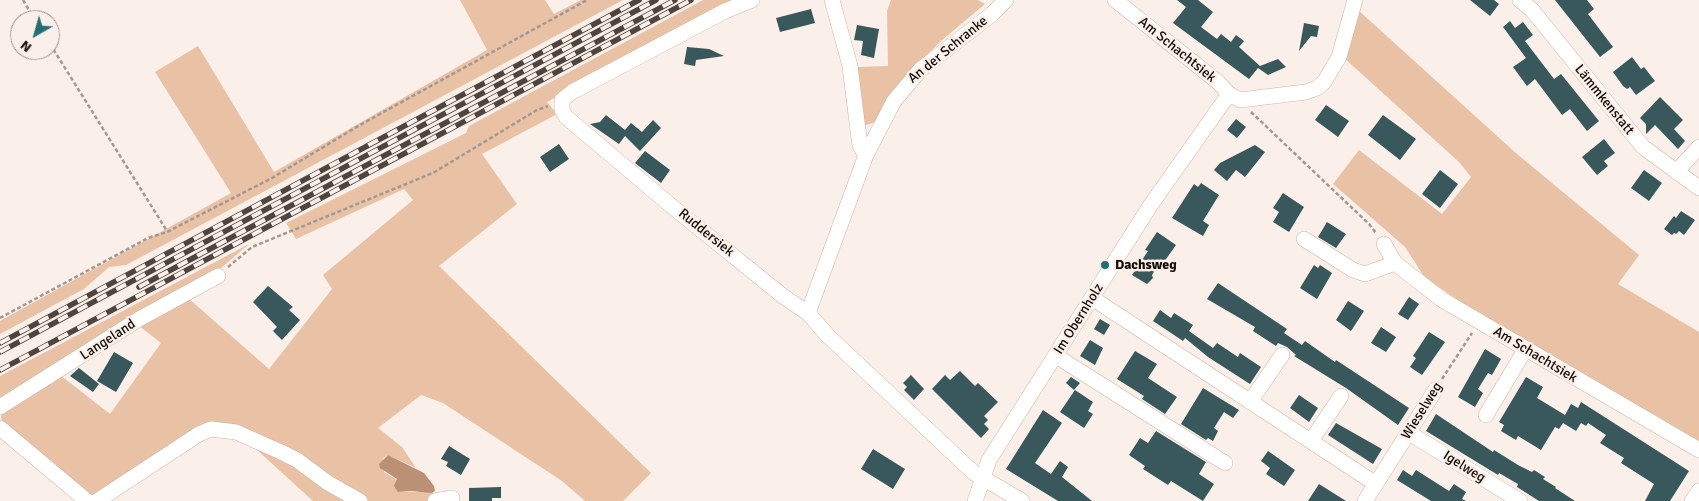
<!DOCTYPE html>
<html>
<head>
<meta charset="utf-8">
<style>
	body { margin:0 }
	#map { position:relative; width:1699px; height:501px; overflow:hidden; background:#fbf0e9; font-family:Signika,sans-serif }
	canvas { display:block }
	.north { position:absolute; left:10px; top:10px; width:50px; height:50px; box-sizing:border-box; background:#fbf0e9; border:1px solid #9f948e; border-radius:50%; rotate:218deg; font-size:14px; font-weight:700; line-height:20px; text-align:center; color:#140b06 }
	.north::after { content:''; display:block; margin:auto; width:18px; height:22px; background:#236d75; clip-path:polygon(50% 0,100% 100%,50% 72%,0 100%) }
</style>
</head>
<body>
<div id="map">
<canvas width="1699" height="501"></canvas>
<div class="north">N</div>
</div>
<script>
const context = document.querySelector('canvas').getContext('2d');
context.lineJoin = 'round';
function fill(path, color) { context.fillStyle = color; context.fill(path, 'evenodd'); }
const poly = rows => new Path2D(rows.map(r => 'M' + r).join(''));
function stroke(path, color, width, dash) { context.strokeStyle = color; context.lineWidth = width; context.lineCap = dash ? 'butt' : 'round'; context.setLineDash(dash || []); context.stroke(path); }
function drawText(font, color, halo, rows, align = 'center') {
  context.font = font + ' Signika,sans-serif'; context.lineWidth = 5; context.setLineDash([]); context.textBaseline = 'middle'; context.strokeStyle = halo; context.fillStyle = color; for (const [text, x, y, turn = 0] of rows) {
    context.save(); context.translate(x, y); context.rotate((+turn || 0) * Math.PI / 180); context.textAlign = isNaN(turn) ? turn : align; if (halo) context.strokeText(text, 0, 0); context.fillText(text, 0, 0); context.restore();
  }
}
const green = poly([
	[460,0,545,0,554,14,581,0,623,0,126,265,109,267,84,289,0,334,0,321,231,193,155,72,198,46,274,172,487,50],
	[703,0,734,0,547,102,557,114,482,154,517,204,439,266,651,473,623,501,585,501,562,481,443,403,421,395,378,428,402,447,416,468,388,455,383,458,384,472,397,480,398,492,433,492,441,501,313,501,257,450,216,422,91,498,3,424,1,417,3,410,60,375,110,414,161,343,138,325,188,298,269,369,332,289,323,275,413,200,404,189,296,239,286,223,466,133,469,126],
	[891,0,978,0,985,4,941,41,906,76,876,122,862,126,856,67,888,66,887,11],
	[1358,10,1517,154,1639,255,1618,284,1699,332,1699,443,1487,319,1425,278,1405,247,1333,184,1359,150,1442,214,1471,177,1459,162,1343,57],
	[249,244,220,269,0,403,0,376]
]);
const water = poly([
	[388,455,424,473,434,486,435,491,431,493,411,491,398,492,394,486,397,479,380,468,379,464]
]);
const building = poly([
	[1177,0,1198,0,1213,12,1201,27,1217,39,1221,34,1231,42,1236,35,1244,41,1239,47,1260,66,1278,59,1286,67,1268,75,1258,68,1249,79,1173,23,1186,7],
	[1470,0,1494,0,1499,4,1490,16],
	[1555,0,1587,0,1594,9,1588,14,1613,47,1600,57],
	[811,9,815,23,780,32,776,18],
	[1510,21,1515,28,1523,22,1533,35,1525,41,1554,79,1561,74,1599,121,1587,131,1570,109,1562,115,1535,79,1527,86,1513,67,1526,58,1503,27],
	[1304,23,1319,26,1317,37,1311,36,1299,51],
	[857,25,879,29,874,58,861,55,863,41,854,40],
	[687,47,709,49,724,56,696,60,695,66,684,64],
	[1632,57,1641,69,1644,67,1655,81,1636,95,1630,87,1627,89,1623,86,1613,72],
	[1660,97,1683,120,1674,129,1685,141,1678,149,1655,125,1646,134,1646,124,1640,118],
	[1326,105,1349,121,1338,137,1315,120],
	[606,115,625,130,631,123,642,132,653,120,661,128,640,151,625,136,619,144,590,124,600,122],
	[1383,115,1416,139,1400,160,1368,135],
	[1236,119,1246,127,1237,138,1227,130],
	[1604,139,1615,153,1604,161,1608,166,1597,175,1582,157],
	[559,144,569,159,550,172,540,157],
	[1255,145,1265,152,1245,177,1236,170,1227,181,1214,170,1220,163],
	[645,151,670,170,661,183,635,163],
	[1440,170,1458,184,1440,208,1422,194],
	[1644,170,1662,183,1649,201,1631,188],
	[1201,183,1219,195,1203,221,1209,225,1203,236,1172,218,1194,184,1198,187],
	[1283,193,1304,207,1289,232,1273,222,1279,212,1273,208],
	[1681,211,1695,220,1684,235,1679,231,1676,234,1674,233,1672,235,1664,229,1674,216,1676,218],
	[1327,222,1346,234,1336,248,1318,237],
	[1157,232,1176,245,1164,262,1161,260,1152,275,1153,278,1147,284,1132,275,1137,268,1136,264,1140,263,1148,251,1145,250],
	[1314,265,1318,268,1320,265,1332,273,1317,299,1300,288],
	[1218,283,1287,329,1284,333,1302,345,1305,341,1335,362,1336,360,1409,408,1398,425,1346,388,1294,356,1296,355,1287,347,1278,343,1276,346,1253,331,1255,327,1207,299],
	[268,286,293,307,289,310,300,320,282,340,273,331,277,327,253,302],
	[1409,297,1419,304,1408,320,1398,314],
	[1348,301,1364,311,1351,331,1336,320],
	[1160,310,1171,318,1174,313,1193,325,1189,331,1213,348,1217,343,1238,357,1240,353,1261,367,1250,384,1208,357,1185,338,1183,341,1153,321],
	[1100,319,1110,325,1104,335,1094,329],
	[1381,327,1396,337,1386,352,1371,343],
	[1429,332,1445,342,1422,375,1410,367,1416,358,1413,356],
	[1090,340,1103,348,1095,365,1080,356],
	[1485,349,1501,359,1492,375,1488,373,1478,389,1483,393,1475,407,1458,397],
	[1135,351,1157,364,1148,378,1177,397,1165,414,1142,399,1144,396,1117,379],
	[114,352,133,363,116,392,97,381],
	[79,368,99,384,93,392,70,376],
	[960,371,975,386,978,383,998,402,984,416,988,420,984,424,989,429,981,438,932,389,945,375,950,380],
	[911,375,924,389,914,400,904,390,907,387,903,383],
	[1071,377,1080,383,1074,390,1066,383],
	[1526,377,1543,387,1537,398,1565,415,1571,404,1578,408,1581,402,1689,471,1670,501,1645,501,1654,484,1621,463,1624,458,1600,443,1606,435,1588,423,1586,426,1581,423,1576,431,1563,423,1559,429,1555,427,1541,450,1518,436,1516,440,1501,431,1504,425,1499,422],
	[1203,388,1239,410,1233,418,1224,412,1214,428,1218,431,1213,441,1208,438,1206,440,1181,424],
	[1075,390,1093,402,1088,411,1093,414,1084,428,1060,412],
	[1299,395,1318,408,1309,422,1290,408],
	[1043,410,1062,423,1035,463,1051,474,1060,461,1068,467,1062,477,1092,501,1058,501,1006,469],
	[1436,414,1493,452,1494,450,1518,465,1532,472,1534,470,1545,477,1543,479,1556,487,1555,488,1575,501,1539,501,1517,487,1518,484,1499,473,1498,475,1426,431],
	[1336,423,1382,449,1373,464,1328,435],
	[1156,431,1206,462,1199,474,1214,484,1203,501,1171,481,1168,485,1143,469,1145,466,1129,455,1140,438,1148,443],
	[449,446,470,459,461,475,446,466,448,462,441,459],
	[873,449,905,469,893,489,861,469],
	[1268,451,1295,470,1284,486,1266,474,1270,468,1261,461],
	[1403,470,1412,476,1416,470,1449,491,1454,484,1466,492,1462,499,1466,501,1431,501,1397,480],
	[1319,484,1346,501,1308,501],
	[501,487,501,498,492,498,492,501,469,501,469,488]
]);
const path = poly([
	[23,0,35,20],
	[50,44,167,231],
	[1251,112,1369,224,1376,233],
	[228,267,252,247,433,173,537,110,548,106],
	[0,318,148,238,167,232,272,178,360,125,587,0],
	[1442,379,1472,333]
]);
const minor = poly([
	[752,0,725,11,572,92,562,100,562,110,566,117,669,204,784,297,808,313,828,336,974,473,1022,501],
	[832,0,850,66,860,146,866,155],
	[1115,0,1218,82,1229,94,1240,100,1306,92,1317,88,1324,82,1339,57,1355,0],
	[1520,0,1532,10,1643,147,1699,188],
	[1676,172,1699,147],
	[1304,239,1353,270,1365,274,1395,263],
	[1384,244,1395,263,1441,299,1699,450],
	[1092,298,1376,484],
	[808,313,866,155,894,101,920,70,992,14,1006,0],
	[1056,356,1225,463],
	[1250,402,1282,355],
	[0,407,139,319,218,276],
	[1486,415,1525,350],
	[0,428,87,501],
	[1409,433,1520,501],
	[1311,441,1341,396],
	[97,501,199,434,211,429,236,432,281,452,297,460,328,483,360,501],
	[435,501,452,498],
	[975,501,989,460,1150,206,1229,94],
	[1365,501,1436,389],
	[1692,501,1699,491]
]);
const rail = poly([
	[139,287,675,0],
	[0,343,639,0],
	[0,352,656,0],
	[0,370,691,0]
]);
const markers = [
	[1105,265,5,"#236d75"]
];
const streetNames = [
	["An der Schranke",948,50,-39],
	["Am Schachtsiek",1177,50,39],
	["Lämmkenstatt",1604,100,51],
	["Ruddersiek",706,233,39],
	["Im Obernholz",1079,319,-58],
	["Langeland",108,340,-33],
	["Am Schachtsiek",1535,355,31],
	["Wieselweg",1422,411,-58],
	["Igelweg",1464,467,32]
];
const poiNames = [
	["Dachsweg",1115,265]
];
fill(green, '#e9c1a5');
fill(water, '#ba9174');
fill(building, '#38585c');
stroke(minor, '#cdb4a2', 16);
stroke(path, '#a39993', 2.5, [4, 2.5]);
stroke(minor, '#fff', 15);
stroke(rail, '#4e453f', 5.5);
stroke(rail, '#fbf0e9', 4, [11]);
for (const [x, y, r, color] of markers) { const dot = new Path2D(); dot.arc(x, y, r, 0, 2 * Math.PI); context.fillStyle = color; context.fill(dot); stroke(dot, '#fbf0e9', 2); }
drawText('14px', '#140b06', '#fbf0e9', streetNames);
drawText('bold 14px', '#140b06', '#fbf0e9', poiNames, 'left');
</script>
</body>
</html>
